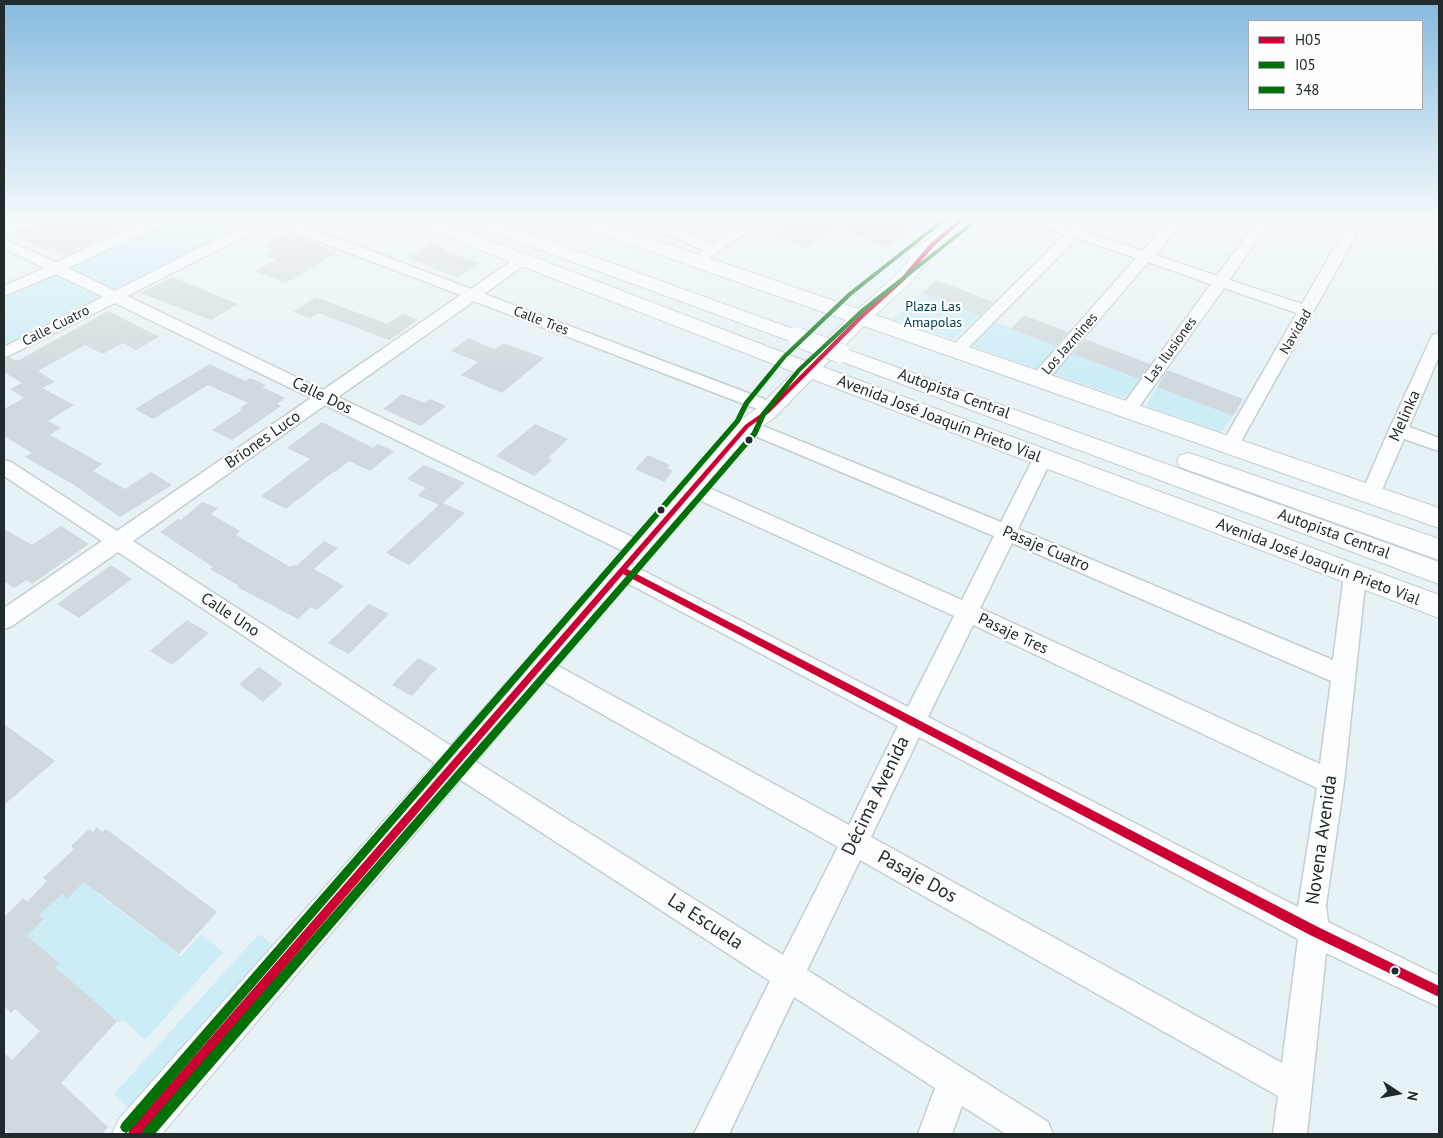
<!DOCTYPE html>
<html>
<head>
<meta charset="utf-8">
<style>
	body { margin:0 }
	#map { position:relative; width:1443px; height:1138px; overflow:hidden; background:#e6f2f6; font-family:"PT Sans",sans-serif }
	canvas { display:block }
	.frame { position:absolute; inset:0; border:5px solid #212a2c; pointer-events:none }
	.legend { position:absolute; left:1248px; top:20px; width:175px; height:90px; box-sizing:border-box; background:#fefefe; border:1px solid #a6a9aa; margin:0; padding:6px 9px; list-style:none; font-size:15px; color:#212a2c }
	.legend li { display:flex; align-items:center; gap:10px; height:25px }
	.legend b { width:25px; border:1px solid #a6a9aa }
	.north { position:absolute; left:1373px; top:1068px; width:50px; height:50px; -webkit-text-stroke:4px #fefefe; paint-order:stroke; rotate:101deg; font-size:14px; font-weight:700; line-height:20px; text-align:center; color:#212a2c }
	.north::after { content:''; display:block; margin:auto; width:18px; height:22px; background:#212a2c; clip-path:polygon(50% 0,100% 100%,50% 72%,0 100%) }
</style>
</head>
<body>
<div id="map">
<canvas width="1443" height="1138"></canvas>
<div class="frame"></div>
<ul class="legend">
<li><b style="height:6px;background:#c03"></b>H05</li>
<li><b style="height:6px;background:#007106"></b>I05</li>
<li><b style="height:6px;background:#007106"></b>348</li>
</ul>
<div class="north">N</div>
</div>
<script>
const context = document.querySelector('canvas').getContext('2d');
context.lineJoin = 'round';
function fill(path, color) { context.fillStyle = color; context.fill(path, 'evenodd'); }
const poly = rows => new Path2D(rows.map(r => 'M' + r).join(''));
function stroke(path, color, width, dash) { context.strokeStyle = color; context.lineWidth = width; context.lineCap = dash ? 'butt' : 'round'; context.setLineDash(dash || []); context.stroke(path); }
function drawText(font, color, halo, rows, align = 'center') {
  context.font = font + ' "PT Sans",sans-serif'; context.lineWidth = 4.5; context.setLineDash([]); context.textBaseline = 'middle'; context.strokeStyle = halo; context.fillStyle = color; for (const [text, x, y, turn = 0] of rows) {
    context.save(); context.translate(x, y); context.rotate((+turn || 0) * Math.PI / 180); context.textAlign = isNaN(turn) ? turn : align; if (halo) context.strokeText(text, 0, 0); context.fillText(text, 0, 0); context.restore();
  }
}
const green = poly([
	[176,217,258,219,113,290,68,268],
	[53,273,102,299,4,348,4,296],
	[922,293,980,316,953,339,893,319],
	[995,322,1058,347,1038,369,972,346],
	[1072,353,1141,380,1124,398,1054,374],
	[1157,387,1233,416,1221,432,1146,406],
	[89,878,105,884,96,892,112,905,117,900,121,903,117,908,132,920,140,911,140,925,156,938,161,933,162,941,181,956,201,934,223,952,145,1040,123,1019,119,1023,103,1009,67,992,74,984,55,967,58,963,41,948,35,953,21,941,44,920,39,915,62,894,68,898],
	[259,934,274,946,130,1110,114,1094]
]);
const building = poly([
	[47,217,146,217,65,255,51,248,46,250,12,235,45,222],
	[791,217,926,217,888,247,836,228,807,248,768,233],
	[289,232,310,240,308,241,337,253,286,283,255,271,276,260,265,256,273,250,263,246],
	[431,244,447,250,445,251,480,263,458,278,408,258],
	[173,277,238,304,211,320,140,293],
	[936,280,965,291,993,302,980,316,922,293],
	[316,297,387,324,403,314,418,320,389,340,318,313,310,318,293,312],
	[108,311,159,337,136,350,123,343,103,354,85,345,38,371,55,382,42,388,74,405,48,421,61,428,50,435,102,464,93,471,125,489,151,472,172,485,120,517,74,485,25,457,32,453,4,436,4,409,24,398,10,389,22,383,4,372,4,360,10,357,14,360,19,360],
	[1024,315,1039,321,1068,332,1056,346,1011,329],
	[468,338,495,349,504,343,544,358,502,393,461,375,478,362,451,351],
	[1085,339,1134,358,1151,364,1139,379,1073,354],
	[210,364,245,381,250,378,266,385,262,387,285,398,277,404,281,406,232,440,212,430,242,410,240,408,248,403,208,385,153,419,135,409],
	[1168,370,1206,385,1243,399,1233,416,1157,387],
	[402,394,425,403,430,399,446,406,421,426,383,409],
	[322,422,373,448,378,444,394,451,370,471,349,461,335,472,333,472,286,509,261,496,310,459,287,448],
	[535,424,568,439,548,458,552,460,534,476,496,456],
	[648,455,670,465,667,468,673,471,664,482,635,469],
	[424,465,465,483,443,503,465,513,409,565,386,553,439,505,417,495,426,488,407,479],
	[202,502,218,508,211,514,240,531,236,535,290,567,294,565,296,566,324,541,338,548,314,569,344,586,317,610,311,607,298,619,237,587,239,586,210,569,213,567,160,532,178,519,181,520],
	[61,526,89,544,32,584,27,580,14,588,4,581,4,529,32,545],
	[111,565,132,579,79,618,57,604],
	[369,604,389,614,349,654,328,643],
	[187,620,209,633,172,665,150,651],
	[418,658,437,668,412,696,392,685],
	[259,667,283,684,263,702,239,684],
	[4,724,55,761,4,805],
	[97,827,102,832,106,829,217,912,179,954,84,882,67,899,62,894,39,915,44,919,27,936,59,963,55,967,117,1021,61,1083,108,1127,102,1134,11,1134,4,1128,4,1053,12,1060,40,1031,15,1009,11,1013,4,1006,4,917,23,898,27,902,47,881,43,878,74,849,71,846,89,829,93,832]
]);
const minor = poly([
	[27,217,45,217,44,220,4,236,4,227,27,217],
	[154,217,172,217,171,220,68,268,115,291,260,217,281,217,471,289,517,257,522,256,527,257,529,260,527,263,484,294,764,399,767,403,764,407,758,409,752,407,474,301,338,397,647,544,650,550,647,556,640,558,633,556,325,405,133,541,465,755,783,955,838,847,531,674,527,667,531,660,539,657,547,660,849,825,898,726,614,576,611,570,614,564,622,562,630,564,908,707,954,616,686,494,683,489,686,484,693,482,700,484,962,600,994,536,741,430,738,426,741,422,747,420,753,422,1001,522,1036,453,1043,452,1050,453,1052,458,1018,529,1333,660,1344,575,1347,569,1355,567,1363,569,1366,575,1344,782,1326,905,1328,922,1439,976,1439,1007,1326,953,1307,1134,1273,1134,1278,1096,860,860,807,970,1048,1122,1053,1134,1006,1134,962,1106,952,1134,918,1134,935,1088,794,997,729,1134,694,1134,770,981,447,771,118,552,12,626,4,629,4,608,102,541,4,476,4,460,11,462,117,531,311,398,115,303,4,358,4,347,103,297,56,274,4,296,4,286,44,268,4,248,4,239,56,262,154,217],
	[270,223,461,295,323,390,127,296,270,223],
	[1012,543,1331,681,1320,764,980,608,1012,543],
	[973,625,1317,788,1298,907,928,717,973,625],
	[919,737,1298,939,1282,1063,871,837,919,737],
	[631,217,649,217,712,244,753,217,769,217,708,259,703,260,698,259,696,256,703,250,632,220,631,217],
	[1021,217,1041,217,1072,227,1082,217,1096,217,1083,231,1143,251,1172,217,1186,217,1155,255,1217,276,1260,217,1273,217,1229,280,1302,304,1352,217,1366,217,1239,445,1237,449,1230,451,1223,449,1221,445,1297,313,1224,288,1134,414,1128,416,1122,414,1119,410,1122,406,1211,284,1148,262,1045,383,1039,384,1033,383,1030,379,1033,375,1136,258,1077,238,962,354,950,354,948,351,950,348,1065,234,1022,220,1021,217],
	[1439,333,1439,356,1409,427,1439,438,1439,451,1404,439,1378,499,1371,501,1364,499,1361,494,1389,430,1431,338,1433,335,1439,333]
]);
const secondary = poly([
	[404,217,429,217,805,361,846,320,564,221,562,217,588,217,858,309,896,275,911,258,908,254,910,250,926,241,954,217,973,217,938,249,910,283,875,315,1439,508,1439,528,864,326,823,367,1439,595,1439,618,812,379,775,417,755,431,162,1134,112,1134,119,1119,739,421,759,407,794,372,406,221,404,217]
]);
const motorway = poly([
	[459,217,484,217,804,333,807,337,804,341,797,343,790,341,461,221,459,217],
	[840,347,1439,562,1439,584,832,358,829,353,832,348,840,347],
	[1189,453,1439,539,1439,560,1180,467,1177,461,1180,455,1189,453]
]);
const motorwayBridge = poly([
	[797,337,840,353]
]);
const bus1 = poly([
	[962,217,967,217,934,246,905,280,863,318,769,413,749,427,627,569,1318,927,1439,986,1439,997,1310,935,623,574,142,1134,128,1134,130,1130,745,425,765,411,859,316,901,278,930,244,962,217]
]);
const bus2 = poly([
	[969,224,973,225,865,311,801,371,766,415,757,435,155,1134,141,1134,143,1130,752,432,761,413,797,369,861,309,969,224]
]);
const bus3 = poly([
	[945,217,950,217,852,295,786,358,749,404,740,422,130,1131,126,1133,122,1131,120,1127,122,1123,735,420,744,402,782,356,848,293,945,217]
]);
const markers = [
	[749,440,4.5,"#212a2c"],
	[661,510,4.5,"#212a2c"],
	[1395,971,4.5,"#212a2c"]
];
const farParknames = [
	["Plaza Las",933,307],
	["Amapolas",933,323]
];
const farStreetnames = [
	["Calle Tres",541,321,21],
	["Calle Cuatro",56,326,-27],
	["Navidad",1296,332,-60],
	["Los Jazmines",1070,344,-49],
	["Las Ilusiones",1171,350,-54]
];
const streetNames = [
	["Autopista Central",954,394,20],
	["Calle Dos",322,396,26],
	["Melinka",1405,416,-66],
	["Avenida José Joaquín Prieto Vial",939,419,21],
	["Briones Luco",263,440,-35],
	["Autopista Central",1334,534,20],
	["Pasaje Cuatro",1046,549,23],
	["Avenida José Joaquín Prieto Vial",1318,562,21],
	["Calle Uno",230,615,33],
	["Pasaje Tres",1013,634,25]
];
const nearStreetnames = [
	["Décima Avenida",876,796,-64],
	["Novena Avenida",1322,840,-82],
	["Pasaje Dos",917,877,29],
	["La Escuela",705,922,33]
];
fill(green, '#ccecf6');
fill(building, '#d0d9dd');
stroke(minor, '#c5ced1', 3);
stroke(secondary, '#c5ced1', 2);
stroke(motorway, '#c5ced1', 2);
fill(minor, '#fbfdfe');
fill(secondary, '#fbfdfe');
fill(motorway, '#fbfdfe');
stroke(motorwayBridge, '#c5ced1', 21, []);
stroke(motorwayBridge, '#fbfdfe', 19);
fill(bus1, '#c03');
fill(bus2, '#007106');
fill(bus3, '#007106');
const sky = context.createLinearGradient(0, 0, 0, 377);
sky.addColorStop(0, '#85badf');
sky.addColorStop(0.58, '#f4f9fb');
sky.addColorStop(1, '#f4f9fb00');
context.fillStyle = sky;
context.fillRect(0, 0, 1443, 377);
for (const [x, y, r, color] of markers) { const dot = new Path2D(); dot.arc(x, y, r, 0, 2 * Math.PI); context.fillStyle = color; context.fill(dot); stroke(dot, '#fefefe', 2); }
drawText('14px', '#00414e', '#fefefe', farParknames);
drawText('14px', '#212a2c', '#fefefe', farStreetnames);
drawText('16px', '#212a2c', '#fefefe', streetNames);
drawText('19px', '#212a2c', '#fefefe', nearStreetnames);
</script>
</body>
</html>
